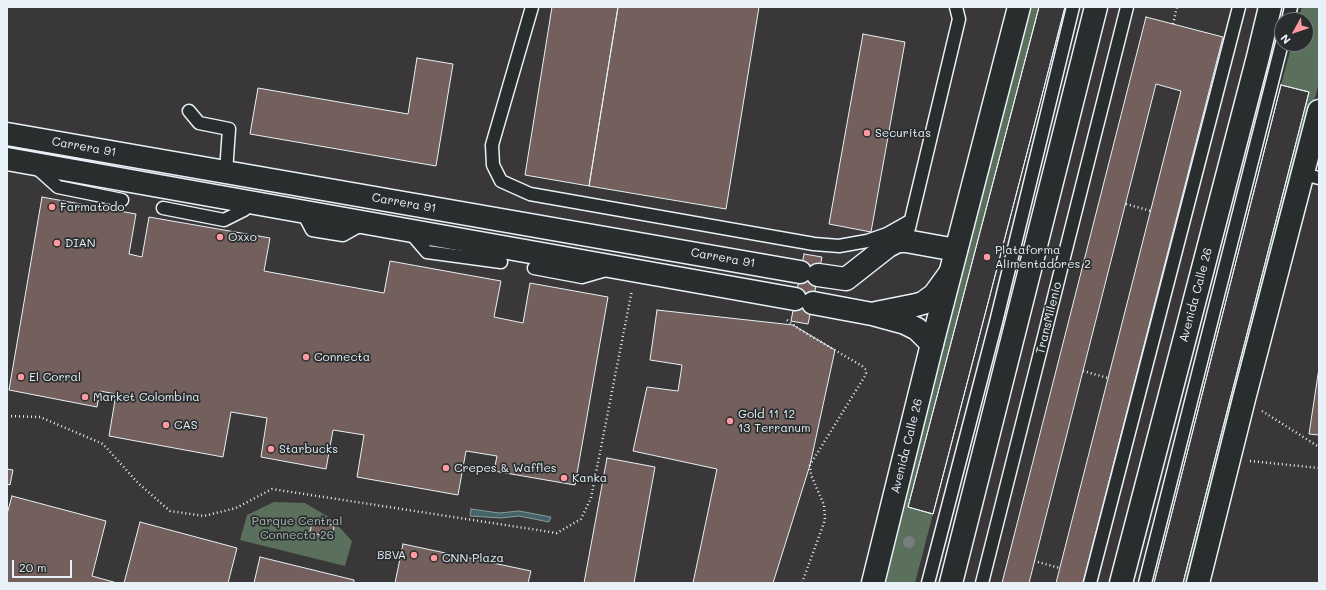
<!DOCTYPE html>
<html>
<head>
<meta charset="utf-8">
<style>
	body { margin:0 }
	#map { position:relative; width:1326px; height:590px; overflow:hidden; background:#393737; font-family:Mali,sans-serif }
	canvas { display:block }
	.frame { position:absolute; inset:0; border:8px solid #e8f1f8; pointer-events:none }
	.north { position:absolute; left:1274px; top:12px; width:40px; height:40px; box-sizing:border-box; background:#2a2d2e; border:1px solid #767b7f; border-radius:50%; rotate:230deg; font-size:11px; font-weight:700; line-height:16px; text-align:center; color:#e8f1f8 }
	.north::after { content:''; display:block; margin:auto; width:14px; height:18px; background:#ff9aa2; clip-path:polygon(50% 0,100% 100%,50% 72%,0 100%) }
	.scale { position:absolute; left:12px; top:560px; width:60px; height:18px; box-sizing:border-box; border:2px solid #e8f1f8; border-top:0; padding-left:5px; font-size:12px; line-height:14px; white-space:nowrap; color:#e8f1f8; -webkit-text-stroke:3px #2a2d2e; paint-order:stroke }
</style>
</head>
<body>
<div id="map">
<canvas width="1326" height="590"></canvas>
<div class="frame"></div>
<div class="north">N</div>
<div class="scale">20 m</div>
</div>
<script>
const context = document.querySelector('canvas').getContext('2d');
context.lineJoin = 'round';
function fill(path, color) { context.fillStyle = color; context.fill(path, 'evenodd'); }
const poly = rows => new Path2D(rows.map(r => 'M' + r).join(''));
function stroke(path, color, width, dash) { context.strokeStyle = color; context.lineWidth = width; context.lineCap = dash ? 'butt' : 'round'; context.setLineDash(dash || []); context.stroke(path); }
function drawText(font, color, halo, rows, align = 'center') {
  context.font = font + ' Mali,sans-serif'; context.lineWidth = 3.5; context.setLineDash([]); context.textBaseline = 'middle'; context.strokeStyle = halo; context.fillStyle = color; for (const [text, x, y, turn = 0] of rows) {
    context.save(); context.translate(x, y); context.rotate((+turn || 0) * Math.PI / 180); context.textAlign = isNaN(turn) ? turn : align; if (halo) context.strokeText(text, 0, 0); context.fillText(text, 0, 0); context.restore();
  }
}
const green = poly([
	[1028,7,1039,7,908,507,933,514,915,583,881,583],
	[1302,7,1319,7,1319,82,1191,583,1183,583,1309,92,1281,85,1292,44,1306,44,1306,20,1298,20],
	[274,502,305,503,332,519,352,541,345,566,240,540,247,515]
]);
const water = poly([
	[471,509,499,513,519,511,551,517,549,522,519,516,501,518,470,516,471,509]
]);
const building = poly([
	[552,7,618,7,589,186,525,175,552,7],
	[618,7,759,7,726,209,589,186,618,7],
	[1039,7,1065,7,933,514,908,507,1039,7],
	[1039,7,1065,7,933,514,908,507,1039,7],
	[1146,17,1223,37,1083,583,1056,583,1181,91,1156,84,1029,583,1002,583,1146,17],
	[863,34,905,42,871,232,829,224,863,34],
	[417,58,453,64,436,166,250,134,258,88,408,114,417,58],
	[1281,85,1309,92,1183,583,1154,583,1281,85],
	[1281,85,1309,92,1183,583,1154,583,1281,85],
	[42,197,136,214,129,254,142,257,149,217,270,238,264,271,384,293,390,261,501,281,494,317,523,323,530,283,608,297,575,485,494,471,497,456,466,451,458,495,357,477,364,435,333,430,326,469,261,457,267,418,231,412,223,457,109,436,116,394,100,391,97,407,9,390,42,197],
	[804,254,822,257,808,324,791,321,804,254],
	[657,310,793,325,835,350,810,465,773,583,693,583,717,469,633,451,647,387,678,391,682,365,650,360,657,310],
	[1319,368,1319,435,1309,434,1319,368],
	[607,458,655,467,634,583,584,583,607,458],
	[7,469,13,470,10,485,7,484,7,469],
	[12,496,106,521,92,576,117,583,7,583,7,514,12,496],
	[312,521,334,525,333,537,310,533,312,521],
	[140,522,237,548,228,583,124,583,140,522],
	[403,544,531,571,528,583,395,583,403,544],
	[260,557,354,580,354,583,254,583,260,557]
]);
const path = poly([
	[1173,24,1177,7],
	[1126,204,1151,211],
	[787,320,799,329,862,366,865,369,866,373,865,376,810,465,811,475,824,505,825,520,802,583],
	[1083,371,1108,378],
	[1262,411,1319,447],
	[7,416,40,417,103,444,138,483,170,511,204,516,236,508,272,489,557,533,581,519,591,498,632,290],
	[1250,461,1319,468],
	[1034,561,1060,568]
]);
const lane = poly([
	[532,7,492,145,493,165,501,181,530,194,814,244,839,246,867,241,887,234,910,221],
	[1288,20,1291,7],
	[189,111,199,123,229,129,226,172],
	[39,165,39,170,58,187,122,200],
	[1303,174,1319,178],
	[163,208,224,220,244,210,246,202],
	[302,211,312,230,343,235,359,226,362,222],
	[909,228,959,19,956,7],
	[409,231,427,252,501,262],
	[534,268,582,277,606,270],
	[928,583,996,322,1073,7],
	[982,583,1127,7],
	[1090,583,1239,7],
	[1145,583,1282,43]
]);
const street = poly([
	[7,134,800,272],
	[7,159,795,299],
	[818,275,846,279,888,246,898,241,906,241,956,250],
	[813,303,872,314,905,323,917,329,932,344],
	[876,313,916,305,923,303,934,295,950,273]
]);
const primary = poly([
	[873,583,932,344,1019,7],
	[951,583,1096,7],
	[1121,583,1258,57,1270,7],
	[1198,583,1244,399,1319,111]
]);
const trees = [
	[909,542]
];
const markers = [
	[867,133,4,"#ff9aa2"],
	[52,207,4,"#ff9aa2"],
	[220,237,4,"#ff9aa2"],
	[57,243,4,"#ff9aa2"],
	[987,257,4,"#ff9aa2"],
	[306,357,4,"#ff9aa2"],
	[21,377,4,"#ff9aa2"],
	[85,397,4,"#ff9aa2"],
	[730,421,4,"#ff9aa2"],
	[166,425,4,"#ff9aa2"],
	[271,449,4,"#ff9aa2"],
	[446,468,4,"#ff9aa2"],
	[564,478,4,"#ff9aa2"],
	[414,555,4,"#ff9aa2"],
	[434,558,4,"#ff9aa2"]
];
const poiNames = [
	["Securitas",875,133],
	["Farmatodo",60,207],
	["Oxxo",228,237],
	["DIAN",65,243],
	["Plataforma",995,250],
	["Alimentadores 2",995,264],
	["Connecta",314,357],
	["El Corral",29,377],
	["Market Colombina",93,397],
	["Gold 11 12",738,414],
	["13 Terranum",738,428],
	["CAS",174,425],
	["Starbucks",279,449],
	["Crepes & Waffles",454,468],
	["Kanka",572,478],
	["BBVA",406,555,"right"],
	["CNN Plaza",442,558]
];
const streetNames = [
	["Carrera 91",84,147,10],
	["Carrera 91",404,203,10],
	["Carrera 91",723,258,10],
	["Avenida Calle 26",1196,295,-75],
	["TransMilenio",1049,318,-76],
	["Avenida Calle 26",907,446,-76]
];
const parkNames = [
	["Parque Central",297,521],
	["Connecta 26",297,535]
];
fill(green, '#5b705c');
fill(water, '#466468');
stroke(water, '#879ca2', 1);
fill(building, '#73605c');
stroke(building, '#e8f1f8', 1);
stroke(lane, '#e8f1f8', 15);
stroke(street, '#e8f1f8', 25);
stroke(primary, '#e8f1f8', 25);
stroke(path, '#e8f1f8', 2.5, [1, 3]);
stroke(lane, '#2a2d2e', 12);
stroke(street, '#2a2d2e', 22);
stroke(primary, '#2a2d2e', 22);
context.fillStyle = '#777d7b';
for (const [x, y] of trees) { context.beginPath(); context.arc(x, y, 6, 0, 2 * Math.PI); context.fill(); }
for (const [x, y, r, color] of markers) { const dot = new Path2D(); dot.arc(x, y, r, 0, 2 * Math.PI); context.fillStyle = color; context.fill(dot); stroke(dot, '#2a2d2e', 1.5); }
drawText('12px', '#e8f1f8', '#2a2d2e', poiNames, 'left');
drawText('12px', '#e8f1f8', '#2a2d2e', streetNames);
drawText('12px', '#a9b7b2', '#2a2d2e', parkNames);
</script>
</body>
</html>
